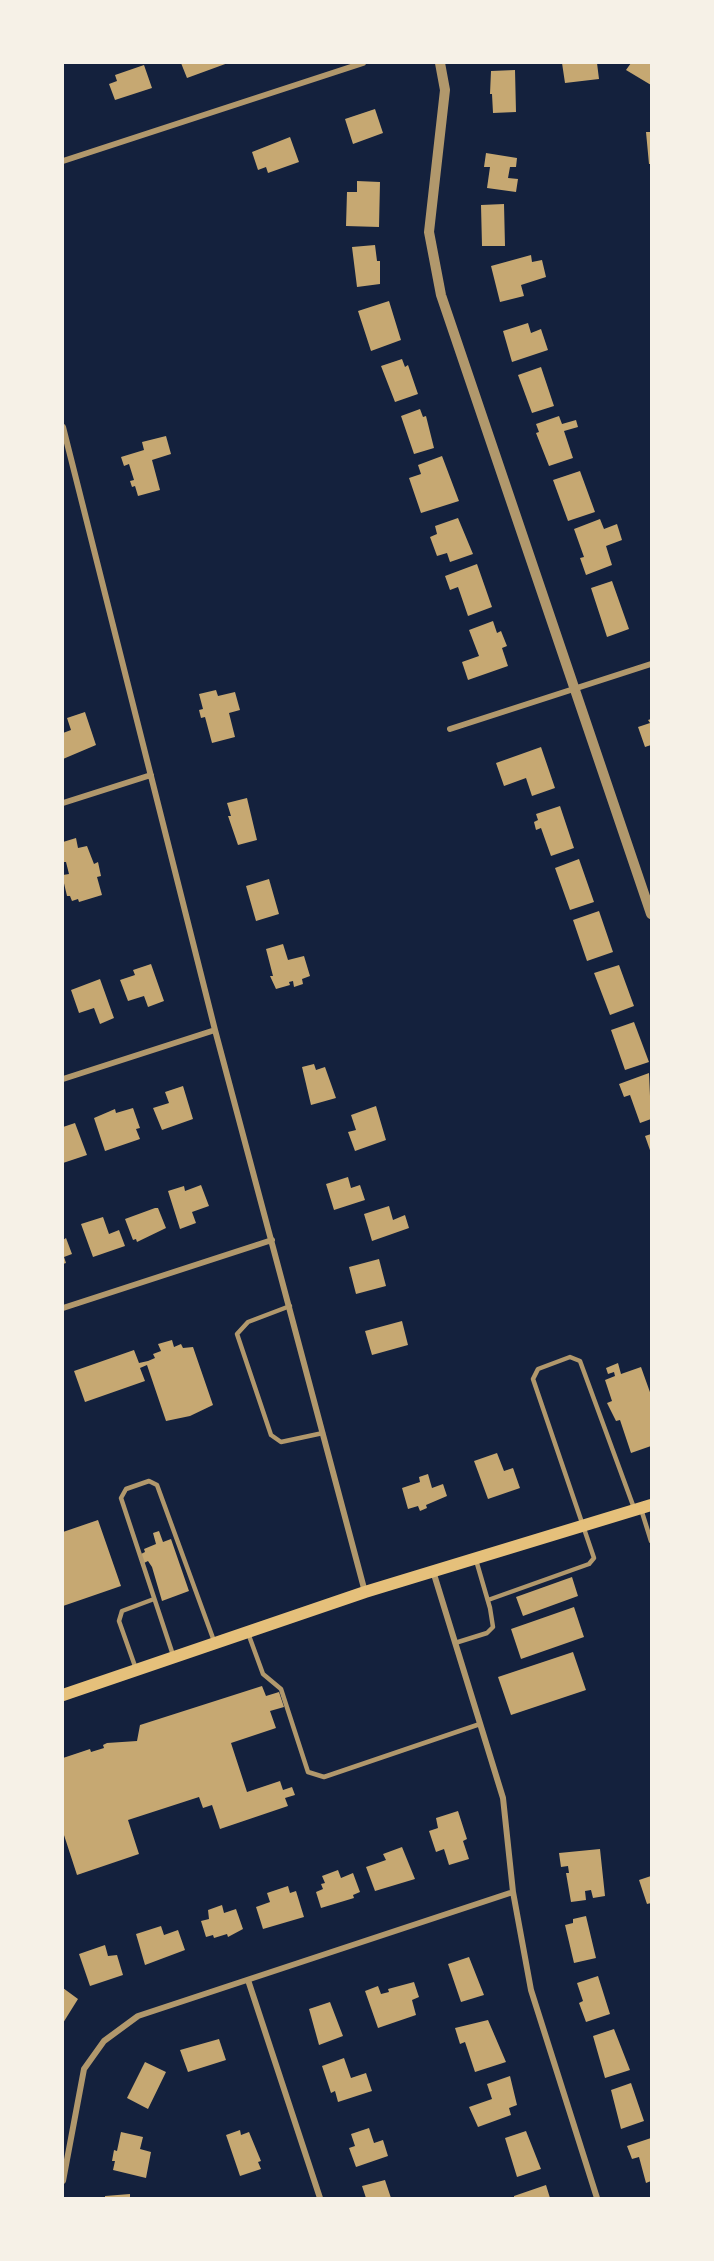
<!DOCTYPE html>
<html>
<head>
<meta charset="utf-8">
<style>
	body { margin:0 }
	#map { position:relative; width:714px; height:2261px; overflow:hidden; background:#14213d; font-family:Cabin,sans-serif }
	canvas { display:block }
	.frame { position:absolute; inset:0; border:64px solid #f6f1e7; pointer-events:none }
</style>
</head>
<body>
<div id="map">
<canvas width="714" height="2261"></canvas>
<div class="frame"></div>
</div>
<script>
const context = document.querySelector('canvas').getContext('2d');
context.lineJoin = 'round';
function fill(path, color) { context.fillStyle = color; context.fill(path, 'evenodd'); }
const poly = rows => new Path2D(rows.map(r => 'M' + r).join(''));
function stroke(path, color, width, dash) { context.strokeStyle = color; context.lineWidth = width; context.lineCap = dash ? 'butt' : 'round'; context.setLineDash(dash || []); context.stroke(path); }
const building = poly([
	[181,63,228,63,187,78],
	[562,63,597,63,599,79,565,83],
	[631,63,651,63,651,85,626,70],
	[144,65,152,88,115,100,109,84,117,81,115,75],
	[515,70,516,112,493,113,492,94,490,94,491,71],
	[375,109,383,133,353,144,345,119],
	[646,132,651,132,651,164,649,164],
	[290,137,299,162,268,173,266,167,258,170,252,152],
	[486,153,517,158,516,167,510,167,508,178,518,179,516,192,487,188,490,167,484,167],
	[357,181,380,182,379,227,346,226,347,192,357,192],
	[504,204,505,246,482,246,481,205],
	[375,245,377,261,380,261,380,284,357,287,352,247],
	[531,255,532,262,542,260,546,277,521,285,524,296,500,302,491,266],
	[389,301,401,340,371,351,358,311],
	[528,323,531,333,541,329,548,350,512,362,503,331],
	[402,359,405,367,408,365,418,394,395,402,381,366],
	[541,367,554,406,532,413,518,375],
	[420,409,423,417,426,416,434,448,414,454,401,416],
	[559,416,562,424,576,420,578,427,564,431,573,458,549,466,536,433,539,432,536,424],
	[166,436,171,454,152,460,160,490,138,496,135,486,132,487,130,481,134,480,129,464,124,466,121,457,144,450,142,442],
	[442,456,459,501,421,513,409,478,421,474,418,465],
	[580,471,595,512,568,521,553,480],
	[458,518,473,554,450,562,447,553,437,556,430,537,437,534,435,526],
	[600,519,604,529,617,524,622,540,606,546,612,565,586,575,580,558,584,557,574,529],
	[477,564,492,607,468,616,458,587,450,590,445,576],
	[612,581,629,629,607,637,591,588],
	[493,621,497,633,501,631,507,646,502,648,508,666,468,680,462,662,479,656,469,630],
	[216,690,218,696,235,692,240,710,229,713,235,737,212,743,205,717,201,718,199,710,203,709,199,694],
	[85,712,96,745,63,759,63,733,71,730,67,718],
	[651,719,651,745,645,747,638,727,650,723,648,720],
	[541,747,555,788,532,796,526,778,504,786,496,763],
	[247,798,257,840,238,845,228,816,231,816,227,803],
	[560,806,574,848,551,856,541,828,536,830,534,822,538,820,536,814],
	[76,838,78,848,87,846,94,864,98,862,101,876,97,877,102,895,79,902,78,899,72,901,70,896,67,896,63,879,63,875,69,874,66,862,63,862,63,842],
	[579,859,594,902,570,910,555,868],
	[269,879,279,914,256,921,246,886],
	[599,911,613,952,587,961,573,920],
	[283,944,288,960,304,956,310,976,302,979,303,984,294,987,293,981,289,982,290,985,276,989,270,976,273,976,266,949],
	[151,964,164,1001,148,1007,144,996,128,1001,120,980,135,975,133,970],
	[619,965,634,1006,610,1015,594,973],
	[100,979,114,1018,100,1024,94,1008,79,1013,71,990],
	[634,1022,649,1062,625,1070,611,1030],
	[314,1064,316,1070,325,1067,336,1098,311,1105,302,1067],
	[649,1073,651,1119,640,1123,630,1095,624,1097,619,1084],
	[183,1086,193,1119,162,1130,153,1108,169,1103,165,1092],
	[376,1106,386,1140,355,1151,348,1132,356,1130,351,1115],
	[133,1108,140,1128,136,1129,140,1139,105,1151,94,1118,115,1109,116,1113],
	[75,1123,87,1155,63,1163,63,1127],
	[651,1134,651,1153,645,1136],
	[348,1177,351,1188,360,1185,365,1200,334,1210,326,1184],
	[201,1185,209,1206,192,1212,196,1223,180,1229,168,1191,184,1186,185,1191],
	[389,1206,393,1220,405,1215,409,1228,372,1241,364,1214],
	[155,1208,158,1208,166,1228,137,1242,136,1239,133,1240,125,1219],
	[103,1217,109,1234,119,1230,125,1246,93,1257,81,1224],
	[66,1238,72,1254,64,1257,66,1263,63,1264,63,1240],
	[379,1259,386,1286,356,1294,349,1267],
	[402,1321,408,1345,372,1355,365,1331],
	[172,1340,174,1347,181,1344,183,1348,193,1347,213,1405,190,1416,166,1421,147,1365,140,1368,145,1381,85,1402,74,1371,134,1350,139,1363,148,1361,155,1358,153,1354,161,1351,158,1344],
	[618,1363,621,1374,641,1367,651,1395,651,1446,631,1453,620,1420,616,1421,607,1403,612,1401,605,1380,615,1376,614,1372,608,1374,606,1368],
	[497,1453,504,1471,513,1468,520,1488,488,1499,474,1461],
	[428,1474,432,1488,443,1484,447,1496,426,1505,427,1508,420,1511,418,1506,408,1509,402,1488,420,1482,419,1477],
	[98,1520,121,1586,63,1606,63,1532],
	[159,1531,163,1542,171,1539,189,1591,162,1601,152,1567,148,1561,144,1563,141,1554,145,1552,144,1549,156,1544,153,1533],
	[572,1577,578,1596,523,1616,516,1597],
	[574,1607,584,1637,521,1659,511,1629],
	[573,1652,586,1690,511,1715,498,1677],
	[262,1686,266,1696,279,1692,284,1707,270,1711,276,1728,231,1743,247,1792,280,1781,283,1790,292,1787,295,1795,285,1798,288,1806,220,1829,212,1805,203,1808,199,1797,128,1820,139,1854,77,1875,63,1832,63,1758,90,1749,91,1752,104,1748,103,1745,107,1743,137,1741,140,1725],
	[458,1811,467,1839,463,1841,469,1859,449,1865,444,1849,436,1852,429,1831,438,1828,436,1818],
	[402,1847,415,1879,375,1891,366,1867,386,1860,383,1854],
	[600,1849,605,1896,593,1898,591,1890,585,1891,586,1900,571,1902,566,1873,569,1873,568,1866,561,1867,559,1853],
	[338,1870,341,1878,353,1873,360,1892,353,1895,354,1898,321,1908,316,1892,323,1889,321,1884,325,1883,322,1876],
	[651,1876,651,1903,647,1904,639,1880],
	[288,1886,290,1893,296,1891,304,1917,263,1929,256,1907,270,1902,267,1893],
	[222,1905,224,1913,236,1909,243,1929,228,1937,227,1934,214,1938,213,1935,206,1937,201,1921,209,1919,208,1910],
	[586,1916,596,1958,574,1963,565,1925,573,1923,573,1919],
	[161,1926,164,1935,178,1930,185,1950,145,1965,136,1934],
	[105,1945,108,1956,117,1955,123,1975,90,1986,79,1954],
	[469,1957,484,1995,461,2002,448,1964],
	[598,1976,610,2014,586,2022,579,2003,583,2001,577,1983],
	[414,1982,419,1997,412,2000,416,2015,378,2028,365,1991,378,1986,381,1994,389,1992,388,1989],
	[63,1988,78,1999,63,2023],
	[330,2002,343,2036,319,2045,309,2009],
	[488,2020,506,2062,475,2072,465,2042,460,2044,455,2028],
	[614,2029,630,2070,605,2078,593,2036],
	[219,2039,226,2060,188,2072,180,2050],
	[344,2058,351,2078,366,2073,372,2091,338,2102,335,2091,331,2093,322,2066],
	[145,2062,166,2072,148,2109,127,2098],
	[510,2076,517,2105,509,2108,511,2115,478,2127,469,2107,492,2099,487,2084],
	[631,2083,644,2121,621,2129,611,2090],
	[369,2128,374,2143,383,2140,388,2156,356,2167,349,2148,355,2146,351,2134],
	[240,2130,241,2135,249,2132,261,2161,258,2162,261,2169,240,2176,226,2135],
	[526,2131,541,2169,517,2177,505,2138],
	[121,2132,143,2137,140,2149,151,2152,146,2178,113,2170,115,2161,112,2161,114,2150,117,2151],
	[651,2138,651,2181,646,2183,639,2157,632,2159,627,2146],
	[385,2180,391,2198,366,2198,362,2186],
	[546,2185,550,2198,514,2198,514,2196],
	[130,2194,130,2198,105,2198,105,2196]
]);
const service = poly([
	[290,1306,248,1322,237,1334,271,1435,281,1442,323,1433],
	[641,1509,651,1541],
	[488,1600,589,1564,594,1558,533,1379,538,1369,570,1357,580,1361,634,1508],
	[248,1633,263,1674,281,1689,308,1772,324,1777,480,1724],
	[455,1643,487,1633,493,1627,490,1608,476,1560],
	[173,1655,121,1498,126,1489,149,1481,157,1485,214,1641],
	[136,1669,119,1621,122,1611,154,1599]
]);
const minor = poly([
	[63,161,363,63],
	[63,427,215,1030,365,1592],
	[450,729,651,664],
	[63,803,151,775],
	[63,1079,215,1030],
	[63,1308,272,1240],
	[433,1571,503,1798,513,1892,531,1990,597,2198],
	[248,1980,320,2198],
	[63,2181,84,2069,104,2041,138,2016,513,1892]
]);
const tertiary = poly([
	[440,63,445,90,429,232,441,295,651,914]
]);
const secondary = poly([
	[63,1695,365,1592,651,1505]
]);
fill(building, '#c6a872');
stroke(service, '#b1986c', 4.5);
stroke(minor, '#b1986c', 6);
stroke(tertiary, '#b1986c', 10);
stroke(secondary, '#e5c07b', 12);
</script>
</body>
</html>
